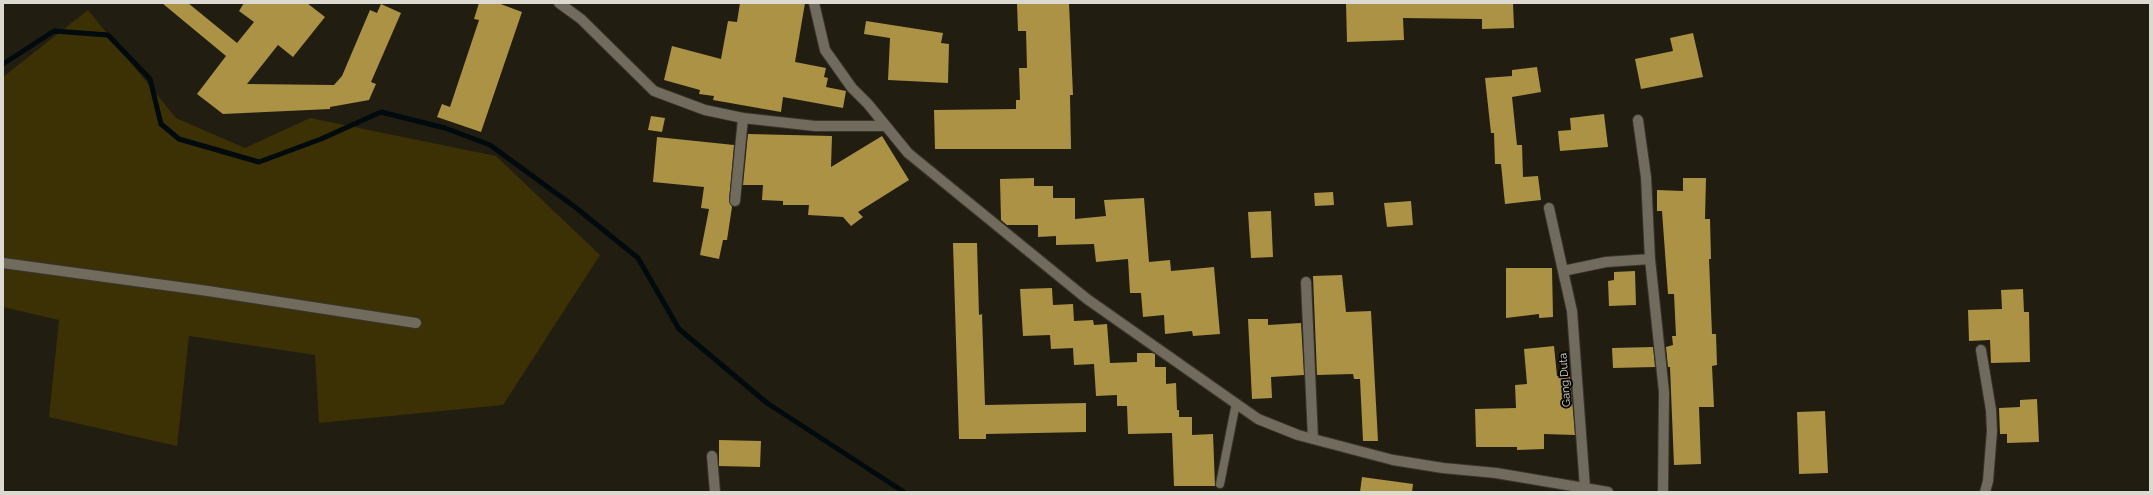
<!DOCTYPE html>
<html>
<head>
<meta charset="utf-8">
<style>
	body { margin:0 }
	#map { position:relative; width:2153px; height:495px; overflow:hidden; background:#221d11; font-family:Raleway,sans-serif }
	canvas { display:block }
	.frame { position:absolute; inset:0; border:4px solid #dcd9d0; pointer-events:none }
</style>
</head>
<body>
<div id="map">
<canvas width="2153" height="495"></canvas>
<div class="frame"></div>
</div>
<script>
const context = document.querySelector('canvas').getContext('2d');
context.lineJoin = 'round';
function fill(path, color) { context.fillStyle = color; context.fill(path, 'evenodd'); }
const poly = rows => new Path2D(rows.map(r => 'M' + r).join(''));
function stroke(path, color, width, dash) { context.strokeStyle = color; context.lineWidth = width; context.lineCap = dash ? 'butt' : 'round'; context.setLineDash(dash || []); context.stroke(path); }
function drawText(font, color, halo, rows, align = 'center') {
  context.font = font + ' Raleway,sans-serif'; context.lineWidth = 4; context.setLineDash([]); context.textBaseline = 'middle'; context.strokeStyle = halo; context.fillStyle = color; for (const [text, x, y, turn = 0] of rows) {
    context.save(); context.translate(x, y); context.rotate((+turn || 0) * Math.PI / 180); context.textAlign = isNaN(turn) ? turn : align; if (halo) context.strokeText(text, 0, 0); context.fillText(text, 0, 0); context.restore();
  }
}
const green = poly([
	[88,10,176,118,245,148,310,118,496,156,600,255,503,405,319,423,315,355,189,336,177,446,49,417,59,320,3,307,3,77]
]);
const stream = poly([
	[3,64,54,31,108,35,150,79,161,124,179,139,259,162,321,139,381,112,445,128,490,145,575,207,638,258,679,329,767,403,904,492]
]);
const building = poly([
	[162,3,188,3,237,43,254,22,239,11,244,3,307,3,325,17,293,57,278,45,247,84,334,85,342,76,370,10,377,13,381,4,401,13,371,82,376,84,369,100,330,107,330,109,223,114,197,94,226,56],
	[479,3,498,3,522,12,481,132,437,117,442,104,450,107,479,20,474,19],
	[740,3,805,3,795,62,826,68,824,77,828,78,826,87,846,91,843,108,783,97,781,112,713,100,714,96,699,94,700,90,664,80,672,46,721,59,728,21,737,22],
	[1017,3,1069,3,1073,95,1070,95,1071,149,935,149,934,110,1016,109,1016,100,1020,100,1019,68,1027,68,1026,31,1018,31],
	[1346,3,1513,3,1514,28,1482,29,1482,19,1403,18,1404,40,1347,42],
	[866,21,943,33,941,43,949,44,948,83,888,80,890,38,864,34],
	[1693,33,1703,77,1641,89,1635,59,1673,51,1670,38],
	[1537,67,1541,92,1512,97,1517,145,1522,145,1523,177,1538,176,1541,200,1505,204,1501,164,1495,164,1494,133,1491,133,1485,78,1512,76,1512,70],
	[1604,114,1608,147,1560,151,1558,131,1571,130,1570,118],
	[651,116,665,118,662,132,648,130],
	[748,134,832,136,831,167,882,136,909,180,858,212,863,217,851,226,843,217,808,215,809,205,783,205,783,201,762,200,763,185,743,185],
	[657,137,734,145,729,200,732,207,727,240,723,240,719,259,700,255,709,209,701,208,704,187,653,182],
	[1034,178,1034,186,1053,186,1053,198,1075,198,1075,219,1106,216,1104,200,1144,198,1149,262,1170,260,1171,271,1214,267,1220,334,1193,336,1192,331,1165,334,1164,315,1143,317,1141,293,1130,293,1128,259,1096,262,1094,244,1056,245,1056,236,1038,237,1038,225,1007,225,1001,220,1000,179],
	[1683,178,1706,178,1705,219,1710,219,1711,259,1709,259,1712,334,1716,334,1717,365,1712,366,1714,407,1699,407,1701,464,1674,465,1670,367,1668,367,1666,347,1673,345,1672,336,1676,336,1674,294,1668,294,1662,211,1657,211,1657,190,1683,191],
	[1333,192,1334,205,1315,206,1314,193],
	[1411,201,1413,225,1387,227,1384,203],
	[1271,211,1273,257,1251,258,1248,212],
	[953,243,977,243,979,315,982,314,985,405,1086,403,1086,432,986,434,986,439,959,439],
	[1506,268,1552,268,1553,317,1539,318,1539,314,1506,318],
	[1635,271,1636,305,1609,306,1608,281,1614,280,1614,272],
	[1342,275,1346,312,1371,311,1378,441,1363,441,1360,379,1354,379,1353,374,1317,375,1313,276],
	[1052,288,1053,305,1073,304,1074,321,1093,320,1094,325,1107,324,1110,363,1137,362,1137,353,1152,353,1155,354,1155,367,1166,367,1166,384,1176,383,1177,410,1179,410,1179,417,1192,417,1192,435,1213,434,1215,486,1174,486,1172,433,1128,434,1127,406,1117,406,1117,395,1096,396,1094,364,1074,365,1073,348,1051,349,1050,335,1023,336,1020,289],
	[2023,289,2024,312,2029,312,2030,362,1991,363,1990,340,1969,341,1968,310,2002,309,2001,290],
	[1248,319,1268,319,1268,325,1301,323,1304,375,1271,377,1272,398,1252,399],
	[1554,346,1557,376,1570,376,1575,435,1544,434,1544,449,1517,450,1517,447,1476,447,1475,409,1516,408,1515,385,1527,384,1524,349],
	[1653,347,1655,367,1613,368,1612,348],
	[2037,399,2039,442,2007,443,2007,434,2000,434,1999,408,2020,407,2020,400],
	[1825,411,1828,473,1799,474,1797,412],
	[719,440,761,441,760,467,719,466],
	[1362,477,1413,484,1412,492,1360,492]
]);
const service = poly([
	[1220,484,1236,403]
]);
const minor = poly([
	[559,3,581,19,654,91,705,110,743,118,815,126,884,126],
	[814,3,825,50,852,88,868,104,908,153,1087,299,1258,419,1298,435,1393,460,1443,468,1496,473,1608,492],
	[1638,120,1646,177,1650,259,1664,392,1663,492],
	[735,201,743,118],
	[1549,208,1563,271,1606,262,1650,259],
	[3,263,208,291,416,323],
	[1563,271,1572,311,1585,488],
	[1306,282,1313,439],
	[1981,350,1991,410,1992,431,1988,481,1985,492],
	[712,456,715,492]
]);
const streetNames = [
	["Gang Duta",1565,380,-94]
];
fill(green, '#3c3005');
stroke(stream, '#010a0d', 5);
fill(building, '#ac9244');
stroke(service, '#39352f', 10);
stroke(minor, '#39352f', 12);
stroke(service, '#706b5c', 8);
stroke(minor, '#706b5c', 10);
drawText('11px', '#dcd9d0', '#090804', streetNames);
</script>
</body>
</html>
